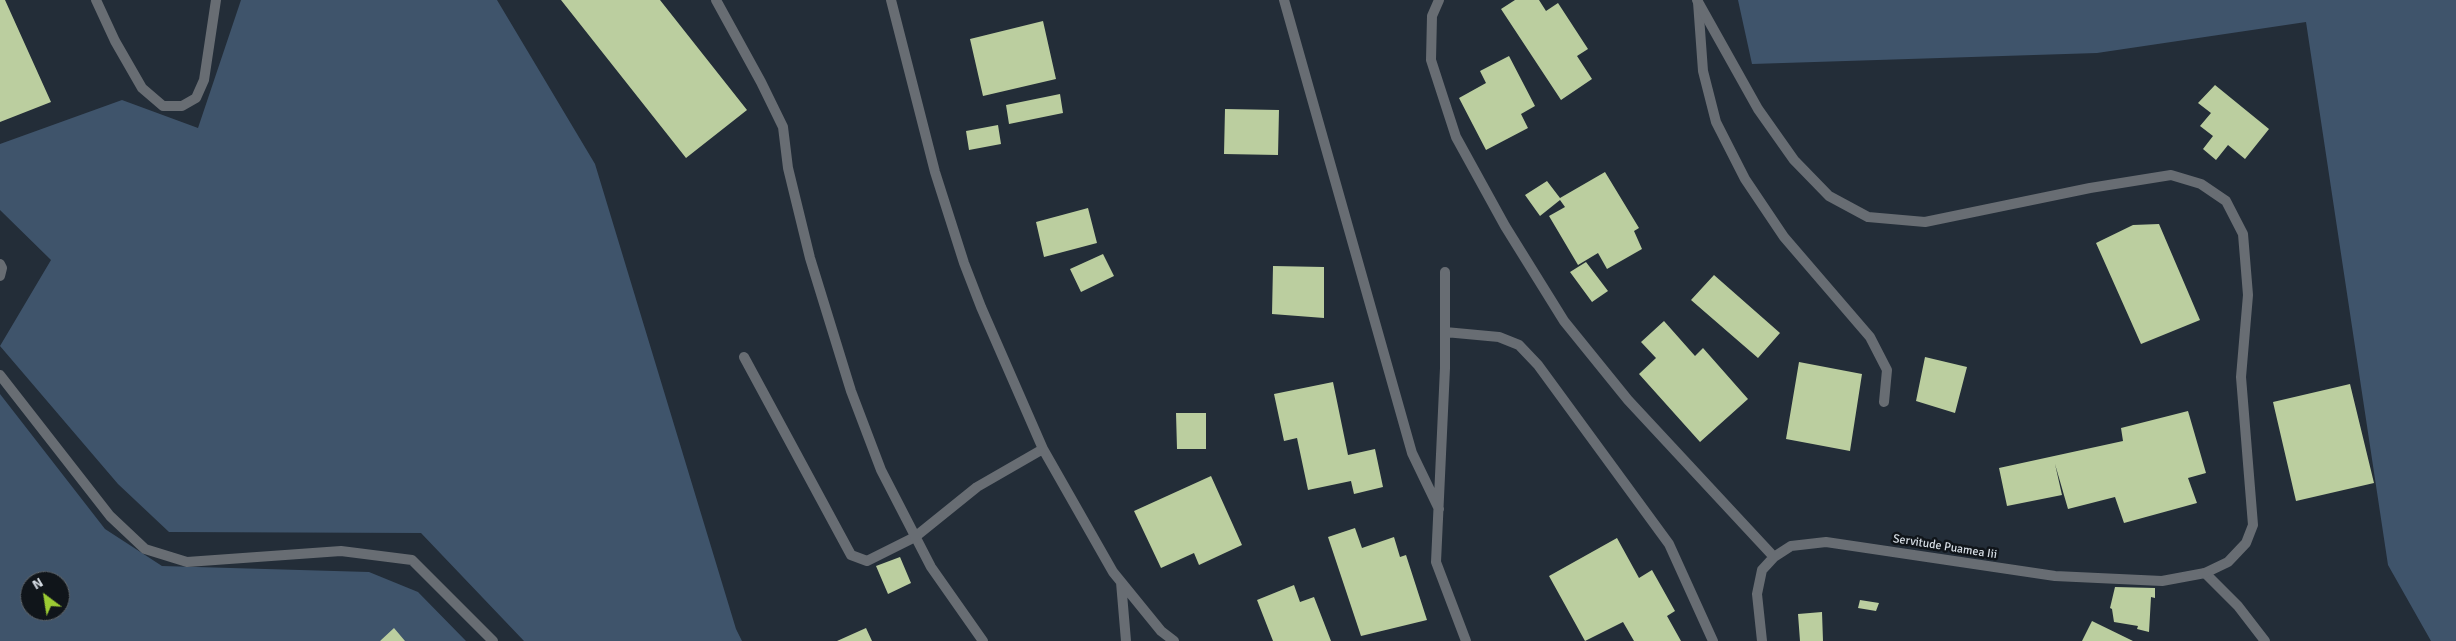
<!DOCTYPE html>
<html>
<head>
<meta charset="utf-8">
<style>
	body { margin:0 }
	#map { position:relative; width:2456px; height:641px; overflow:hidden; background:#232d38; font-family:Signika,sans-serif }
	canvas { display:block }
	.north { position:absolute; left:20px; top:571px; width:50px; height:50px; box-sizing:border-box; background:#10151a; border:1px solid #5f656a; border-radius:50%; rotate:329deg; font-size:14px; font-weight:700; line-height:20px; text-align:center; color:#d5dce3 }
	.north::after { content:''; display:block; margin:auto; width:18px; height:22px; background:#9bcb33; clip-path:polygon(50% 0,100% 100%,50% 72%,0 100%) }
</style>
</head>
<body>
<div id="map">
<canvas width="2456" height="641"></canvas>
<div class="north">N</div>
</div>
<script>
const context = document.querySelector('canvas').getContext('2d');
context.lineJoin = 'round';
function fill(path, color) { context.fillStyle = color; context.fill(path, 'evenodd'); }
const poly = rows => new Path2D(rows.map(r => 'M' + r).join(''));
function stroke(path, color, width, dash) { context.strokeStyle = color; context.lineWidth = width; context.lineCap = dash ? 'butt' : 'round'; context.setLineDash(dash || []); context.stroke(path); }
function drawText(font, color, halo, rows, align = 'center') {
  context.font = font + ' Signika,sans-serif'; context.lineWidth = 5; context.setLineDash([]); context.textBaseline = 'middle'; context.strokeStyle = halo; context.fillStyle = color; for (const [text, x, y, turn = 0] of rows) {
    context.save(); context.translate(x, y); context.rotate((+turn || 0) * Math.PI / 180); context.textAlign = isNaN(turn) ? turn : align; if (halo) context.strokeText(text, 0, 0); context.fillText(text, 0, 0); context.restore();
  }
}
const green = poly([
	[241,0,497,0,595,164,736,629,742,641,524,641,421,533,169,532,118,484,0,346,51,260,0,210,0,144,122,100,198,128],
	[1738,0,2456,0,2456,641,2431,641,2388,565,2306,22,2097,53,1752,64],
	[0,394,105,529,162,566,369,572,418,592,466,641,0,641],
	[30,581,60,581,60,611,30,611]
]);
const building = poly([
	[0,0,5,0,51,102,0,122],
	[561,0,660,0,747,110,686,158],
	[1515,0,1539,0,1546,11,1558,3,1588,49,1577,56,1592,79,1561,100,1501,9],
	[1043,21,1056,79,983,96,970,39],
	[1509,56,1535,106,1521,114,1528,128,1486,150,1459,98,1486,83,1480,71],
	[2215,85,2269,129,2245,159,2228,145,2216,160,2203,149,2213,136,2200,126,2211,113,2198,103],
	[1060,94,1063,113,1009,124,1006,105],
	[1225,109,1279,110,1278,155,1224,154],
	[998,125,1001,144,969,150,966,131],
	[1605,172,1639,228,1634,231,1642,249,1607,269,1598,253,1578,265,1549,216,1565,207,1560,200,1540,216,1525,195,1547,181,1560,198],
	[1088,208,1097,243,1044,257,1036,222],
	[2159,224,2200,320,2141,344,2096,243,2133,225],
	[1103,254,1114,276,1081,292,1070,269],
	[1586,262,1608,291,1592,302,1570,272],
	[1273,266,1324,267,1324,318,1272,314],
	[1714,275,1780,333,1758,358,1691,300],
	[1664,321,1695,356,1703,348,1748,399,1700,442,1639,374,1656,358,1641,342],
	[1925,357,1967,367,1955,413,1916,401],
	[1799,362,1862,374,1850,451,1786,439],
	[1333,382,1348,455,1375,449,1383,487,1354,494,1351,481,1308,490,1297,438,1284,441,1274,394],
	[2350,384,2374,483,2296,501,2273,402],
	[2188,411,2206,473,2188,478,2197,503,2124,523,2115,497,2068,509,2055,464,2062,495,2007,506,1999,468,2123,441,2121,428],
	[1176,413,1206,413,1206,449,1177,449],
	[1211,476,1242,545,1199,565,1194,553,1161,568,1134,511],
	[1355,528,1362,548,1394,537,1400,557,1406,555,1427,620,1361,636,1328,537],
	[1617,538,1639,578,1652,570,1675,611,1667,616,1681,641,1634,641,1623,622,1585,641,1549,576],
	[900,557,911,583,888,594,876,566],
	[1294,585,1300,602,1314,597,1331,641,1273,641,1257,600],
	[2115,587,2155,588,2155,598,2151,597,2149,632,2137,629,2138,626,2114,622,2112,609,2110,608],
	[1860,600,1879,603,1876,611,1858,608],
	[1822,612,1823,641,1800,641,1798,614],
	[2092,621,2133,641,2082,641],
	[394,628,405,641,380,641],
	[866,628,872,641,837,641]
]);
const service = poly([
	[1698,2,1703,71,1716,122,1745,179,1784,237,1870,337,1887,370,1884,402],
	[744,357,851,555,867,561,915,537],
	[2205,573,2238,606,2265,641]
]);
const minor = poly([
	[96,0,115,41,142,88,163,106,182,106,196,98,204,80,216,0],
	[716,0,761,82,783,127,788,168,810,258,851,391,881,470,931,567,983,641],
	[891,0,935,172,964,263,981,307,1043,449,1113,572,1161,631,1174,641],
	[1284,0,1412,453,1439,509],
	[1439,0,1432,16,1431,60,1456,137,1505,226,1564,321,1628,400,1774,557],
	[1697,0,1758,109,1794,160,1829,196,1868,217,1925,222,2090,188,2171,175,2201,184,2226,201,2243,234,2248,295,2241,377,2253,525,2246,543,2228,562,2205,573,2162,581,2055,576,1826,542,1791,546,1774,557,1762,570,1757,594,1762,641],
	[0,264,2,268,0,276],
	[1445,272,1445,368,1436,562,1466,641],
	[1445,332,1499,337,1519,345,1538,365,1669,544,1713,641],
	[0,375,110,516,145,549,187,562,341,551,412,560,493,641],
	[915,537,977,487,1043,449],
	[1121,582,1126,641]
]);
const streetNames = [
	["Servitude Puamea Iii",1945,547,9]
];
fill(green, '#3f546b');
fill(building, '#bbce9f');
stroke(service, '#686d73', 10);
stroke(minor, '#686d73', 10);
drawText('12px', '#d5dce3', '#10151a', streetNames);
</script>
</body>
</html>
